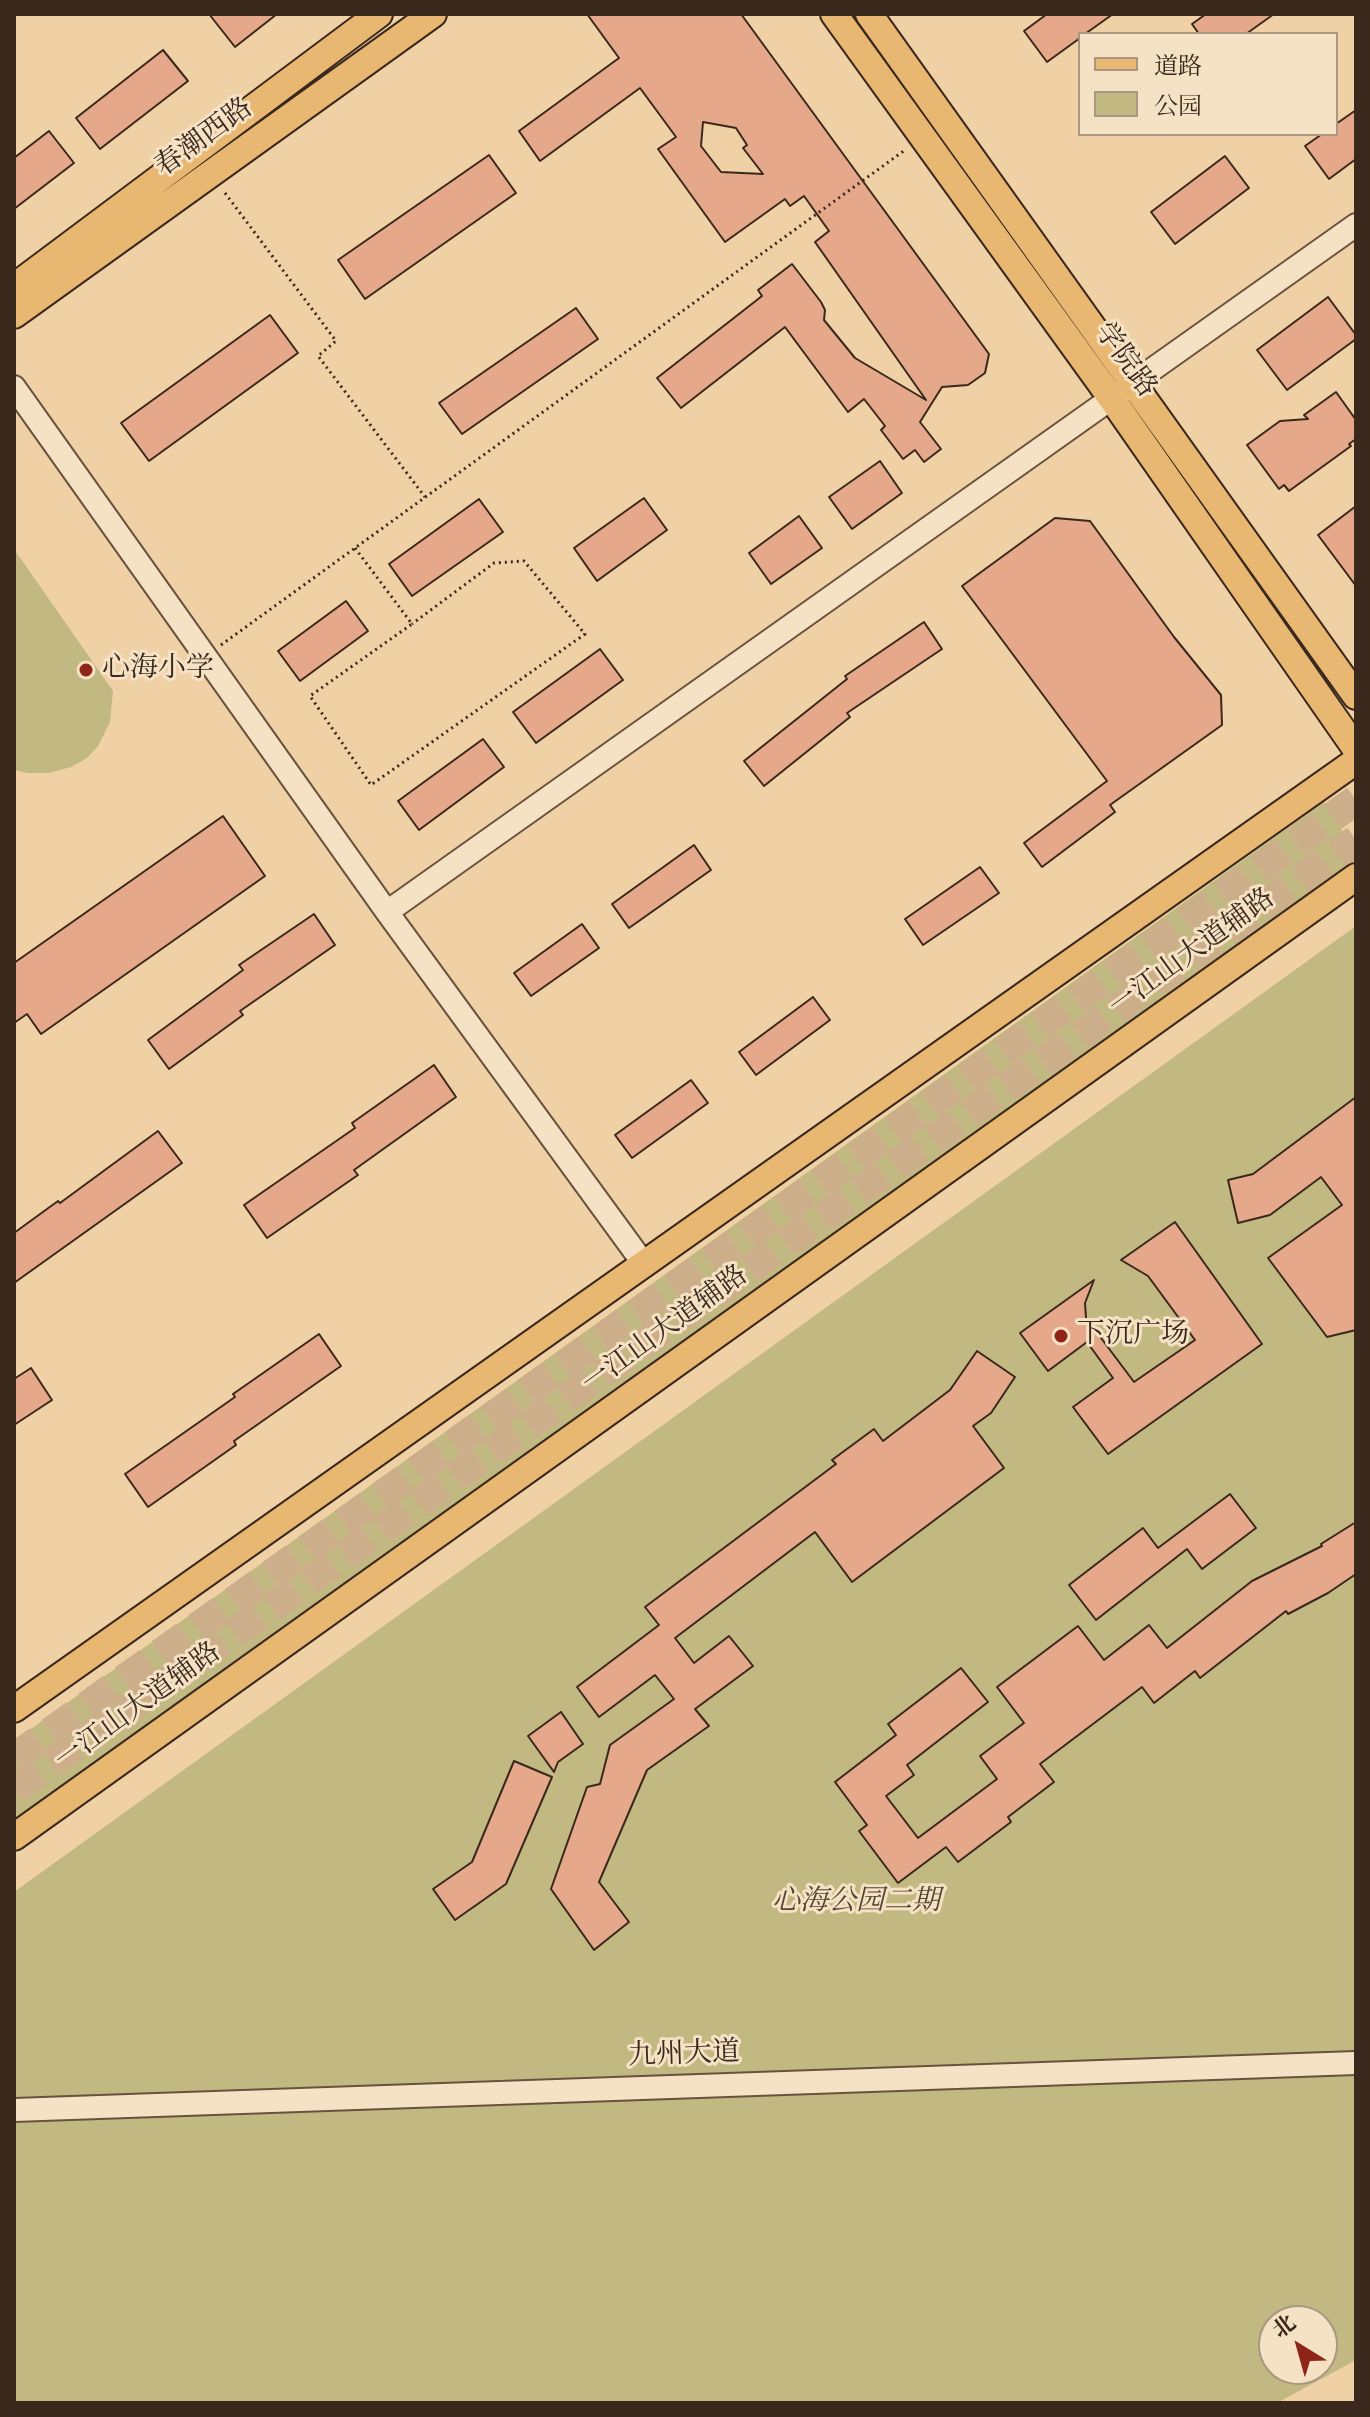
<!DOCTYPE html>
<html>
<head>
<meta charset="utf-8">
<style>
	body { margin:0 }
	#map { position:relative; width:1370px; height:2417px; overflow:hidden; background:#f0d1a5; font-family:"IM FELL English","Noto Serif SC",serif }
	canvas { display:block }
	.frame { position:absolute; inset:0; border:16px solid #3a281c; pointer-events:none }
	.legend { position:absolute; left:1078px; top:32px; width:260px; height:104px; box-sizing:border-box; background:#f5e1c4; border:2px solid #aa9781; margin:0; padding:10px 14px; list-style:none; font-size:24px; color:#3a281c }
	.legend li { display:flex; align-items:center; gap:16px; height:40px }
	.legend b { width:40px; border:2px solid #aa9781 }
	.north { position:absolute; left:1258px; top:2305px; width:80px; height:80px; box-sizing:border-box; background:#f5e1c4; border:2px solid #aa9781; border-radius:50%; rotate:323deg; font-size:22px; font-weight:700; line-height:32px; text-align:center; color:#3a281c }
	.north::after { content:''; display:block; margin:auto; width:28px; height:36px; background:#8f2418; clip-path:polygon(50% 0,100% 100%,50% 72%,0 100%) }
</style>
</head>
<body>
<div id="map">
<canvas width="1370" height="2417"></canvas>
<div class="frame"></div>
<ul class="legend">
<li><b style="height:10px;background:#e8b872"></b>道路</li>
<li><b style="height:22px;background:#c1b981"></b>公园</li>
</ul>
<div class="north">北</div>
</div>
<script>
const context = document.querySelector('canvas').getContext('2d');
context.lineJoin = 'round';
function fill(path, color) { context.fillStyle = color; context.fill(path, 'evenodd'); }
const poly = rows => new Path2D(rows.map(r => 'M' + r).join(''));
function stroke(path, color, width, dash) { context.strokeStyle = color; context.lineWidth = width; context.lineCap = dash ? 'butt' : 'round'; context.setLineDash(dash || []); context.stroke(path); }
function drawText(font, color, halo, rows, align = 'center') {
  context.font = font + ' "IM FELL English","Noto Serif SC",serif'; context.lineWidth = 6; context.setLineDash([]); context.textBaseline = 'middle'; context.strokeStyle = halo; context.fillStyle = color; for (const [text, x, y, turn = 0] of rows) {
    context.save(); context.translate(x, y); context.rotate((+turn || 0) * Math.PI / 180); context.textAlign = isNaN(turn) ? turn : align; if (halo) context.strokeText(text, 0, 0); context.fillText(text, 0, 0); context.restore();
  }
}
const green = poly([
	[14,549,113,691,110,722,98,746,87,758,71,767,49,773,28,773,14,770],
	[1324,802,1356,852,1356,860,14,1821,14,1741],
	[1356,926,1356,2360,1277,2403,14,2403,14,1892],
	[1274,2321,1322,2321,1322,2369,1274,2369]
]);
const building = poly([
	[209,14,277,14,235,47,209,14],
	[587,14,741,14,989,354,985,373,968,385,942,387,920,422,941,449,924,462,915,450,903,459,881,430,885,426,864,399,848,412,785,327,681,408,657,378,762,296,758,290,792,264,821,302,825,310,824,320,855,358,926,400,815,242,829,231,804,196,790,206,785,199,725,242,658,149,676,137,640,88,540,161,519,131,619,58,587,14],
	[703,122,736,128,747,145,743,148,763,174,721,172,701,146,703,122],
	[1047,14,1113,14,1085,34,1080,34,1080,38,1047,62,1024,31,1047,14],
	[1206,14,1274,14,1246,34,1199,34,1192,24,1206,14],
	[163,50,188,81,100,149,76,118,163,50],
	[1356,110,1356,159,1329,179,1305,146,1322,134,1336,134,1336,124,1356,110],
	[49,131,74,163,14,209,14,158,49,131],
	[489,155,516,193,365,299,338,260,489,155],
	[1225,156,1249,188,1175,244,1151,212,1225,156],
	[1328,297,1356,335,1356,339,1287,390,1257,350,1328,297],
	[576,308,598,339,462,434,439,403,576,308],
	[270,315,298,353,149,461,121,423,270,315],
	[1336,392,1356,420,1356,439,1349,444,1351,446,1289,491,1284,485,1279,489,1247,445,1280,421,1308,419,1304,415,1336,392],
	[880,461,902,493,852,529,829,497,880,461],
	[644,498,667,530,597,581,574,548,644,498],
	[479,499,503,532,412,596,389,564,479,499],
	[1356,506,1356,586,1318,535,1356,506],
	[799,516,822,548,771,584,749,553,799,516],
	[1055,518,1090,521,1174,637,1221,695,1222,725,1110,805,1115,812,1042,867,1024,843,1107,781,962,586,1055,518],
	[346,601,368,631,300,681,278,651,346,601],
	[924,622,942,649,847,713,850,717,764,786,744,761,847,679,845,676,924,622],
	[600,649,623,680,536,743,513,712,600,649],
	[483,739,504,767,419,830,398,801,483,739],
	[223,816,265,876,41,1034,27,1014,14,1023,14,963,223,816],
	[694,845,711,870,629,928,612,904,694,845],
	[980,867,999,893,923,945,905,919,980,867],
	[314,914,335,945,240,1011,243,1015,169,1069,148,1040,243,970,239,965,314,914],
	[582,924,599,948,531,996,514,973,582,924],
	[813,997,830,1020,756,1075,739,1052,813,997],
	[434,1065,456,1097,354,1170,358,1175,267,1238,244,1205,355,1128,352,1123,434,1065],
	[691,1080,708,1103,632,1158,615,1135,691,1080],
	[1356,1097,1356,1330,1327,1337,1268,1258,1342,1205,1321,1177,1270,1215,1238,1223,1228,1180,1253,1174,1356,1097],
	[158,1131,182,1163,14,1283,14,1233,58,1201,60,1203,158,1131],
	[1175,1222,1262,1344,1108,1454,1073,1407,1113,1378,1087,1342,1048,1371,1020,1333,1094,1280,1085,1303,1086,1318,1134,1382,1195,1340,1148,1276,1121,1260,1175,1222],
	[319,1334,341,1366,234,1441,236,1445,148,1507,125,1474,235,1397,233,1394,319,1334],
	[977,1351,1015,1377,991,1413,973,1426,1004,1468,852,1582,815,1532,675,1638,694,1663,729,1636,753,1666,695,1709,709,1726,647,1770,599,1882,629,1922,594,1950,551,1889,587,1787,600,1784,610,1745,674,1699,655,1675,599,1717,577,1687,659,1625,645,1607,836,1464,832,1460,874,1429,883,1441,950,1390,977,1351],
	[31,1368,52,1400,14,1425,14,1379,31,1368],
	[1230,1494,1256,1528,1202,1569,1187,1549,1096,1620,1069,1585,1143,1528,1158,1548,1230,1494],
	[1356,1522,1356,1574,1328,1593,1288,1614,1286,1611,1200,1678,1195,1671,1154,1703,1142,1687,1040,1764,1054,1782,1008,1817,1011,1822,958,1862,946,1847,898,1883,859,1831,867,1825,835,1782,896,1735,888,1724,961,1668,988,1702,907,1765,914,1775,886,1796,918,1838,997,1779,980,1756,1024,1723,997,1687,1078,1626,1104,1660,1149,1625,1167,1648,1252,1581,1322,1546,1321,1544,1356,1522],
	[561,1712,583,1744,558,1762,554,1772,528,1736,561,1712],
	[514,1761,552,1777,506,1884,455,1920,433,1889,472,1862,514,1761]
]);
const highwayTunnel = poly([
	[14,1758,1356,800],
	[14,1789,1356,840]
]);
const path = poly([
	[225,193,336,341,318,356,425,497],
	[355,548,412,624,310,696,371,785,585,634,524,561,494,563,412,624],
	[221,645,905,150]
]);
const minor = poly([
	[14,387,387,912,644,1264],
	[387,912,1356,225],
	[14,2110,1356,2063]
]);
const major = poly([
	[834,14,1112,399,1356,749],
	[869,14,1356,696],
	[14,287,379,14],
	[14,315,433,14],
	[14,1709,1356,761],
	[14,1837,1356,877]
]);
const markers = [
	[86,670,8,"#8f2418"],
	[1061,1336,8,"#8f2418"]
];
const streetNames = [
	["春潮西路",205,139,-36],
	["学院路",1124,361,54],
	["一江山大道辅路",1193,954,-36],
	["一江山大道辅路",666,1331,-36],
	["一江山大道辅路",139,1708,-36],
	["九州大道",684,2056,-2]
];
const poiNames = [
	["心海小学",102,670],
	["下沉广场",1077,1336]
];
const parkNames = [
	["心海公园二期",856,1903]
];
fill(green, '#c1b981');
fill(building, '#e5a88b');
stroke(building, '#3a281c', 2);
stroke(highwayTunnel, '#ccaf8a', 30, [30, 15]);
stroke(minor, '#68523e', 26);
stroke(major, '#3a281c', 30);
stroke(path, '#3a281c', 3, [2, 4]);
stroke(minor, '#f5e1c4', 22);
stroke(major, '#e8b872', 26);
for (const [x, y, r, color] of markers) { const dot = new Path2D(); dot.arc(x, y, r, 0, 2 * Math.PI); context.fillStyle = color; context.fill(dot); stroke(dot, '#f5e1c4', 3); }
drawText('28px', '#3a281c', '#f5e1c4', streetNames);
drawText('28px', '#3a281c', '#f5e1c4', poiNames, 'left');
drawText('italic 28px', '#554530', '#f5e1c4', parkNames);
</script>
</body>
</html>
